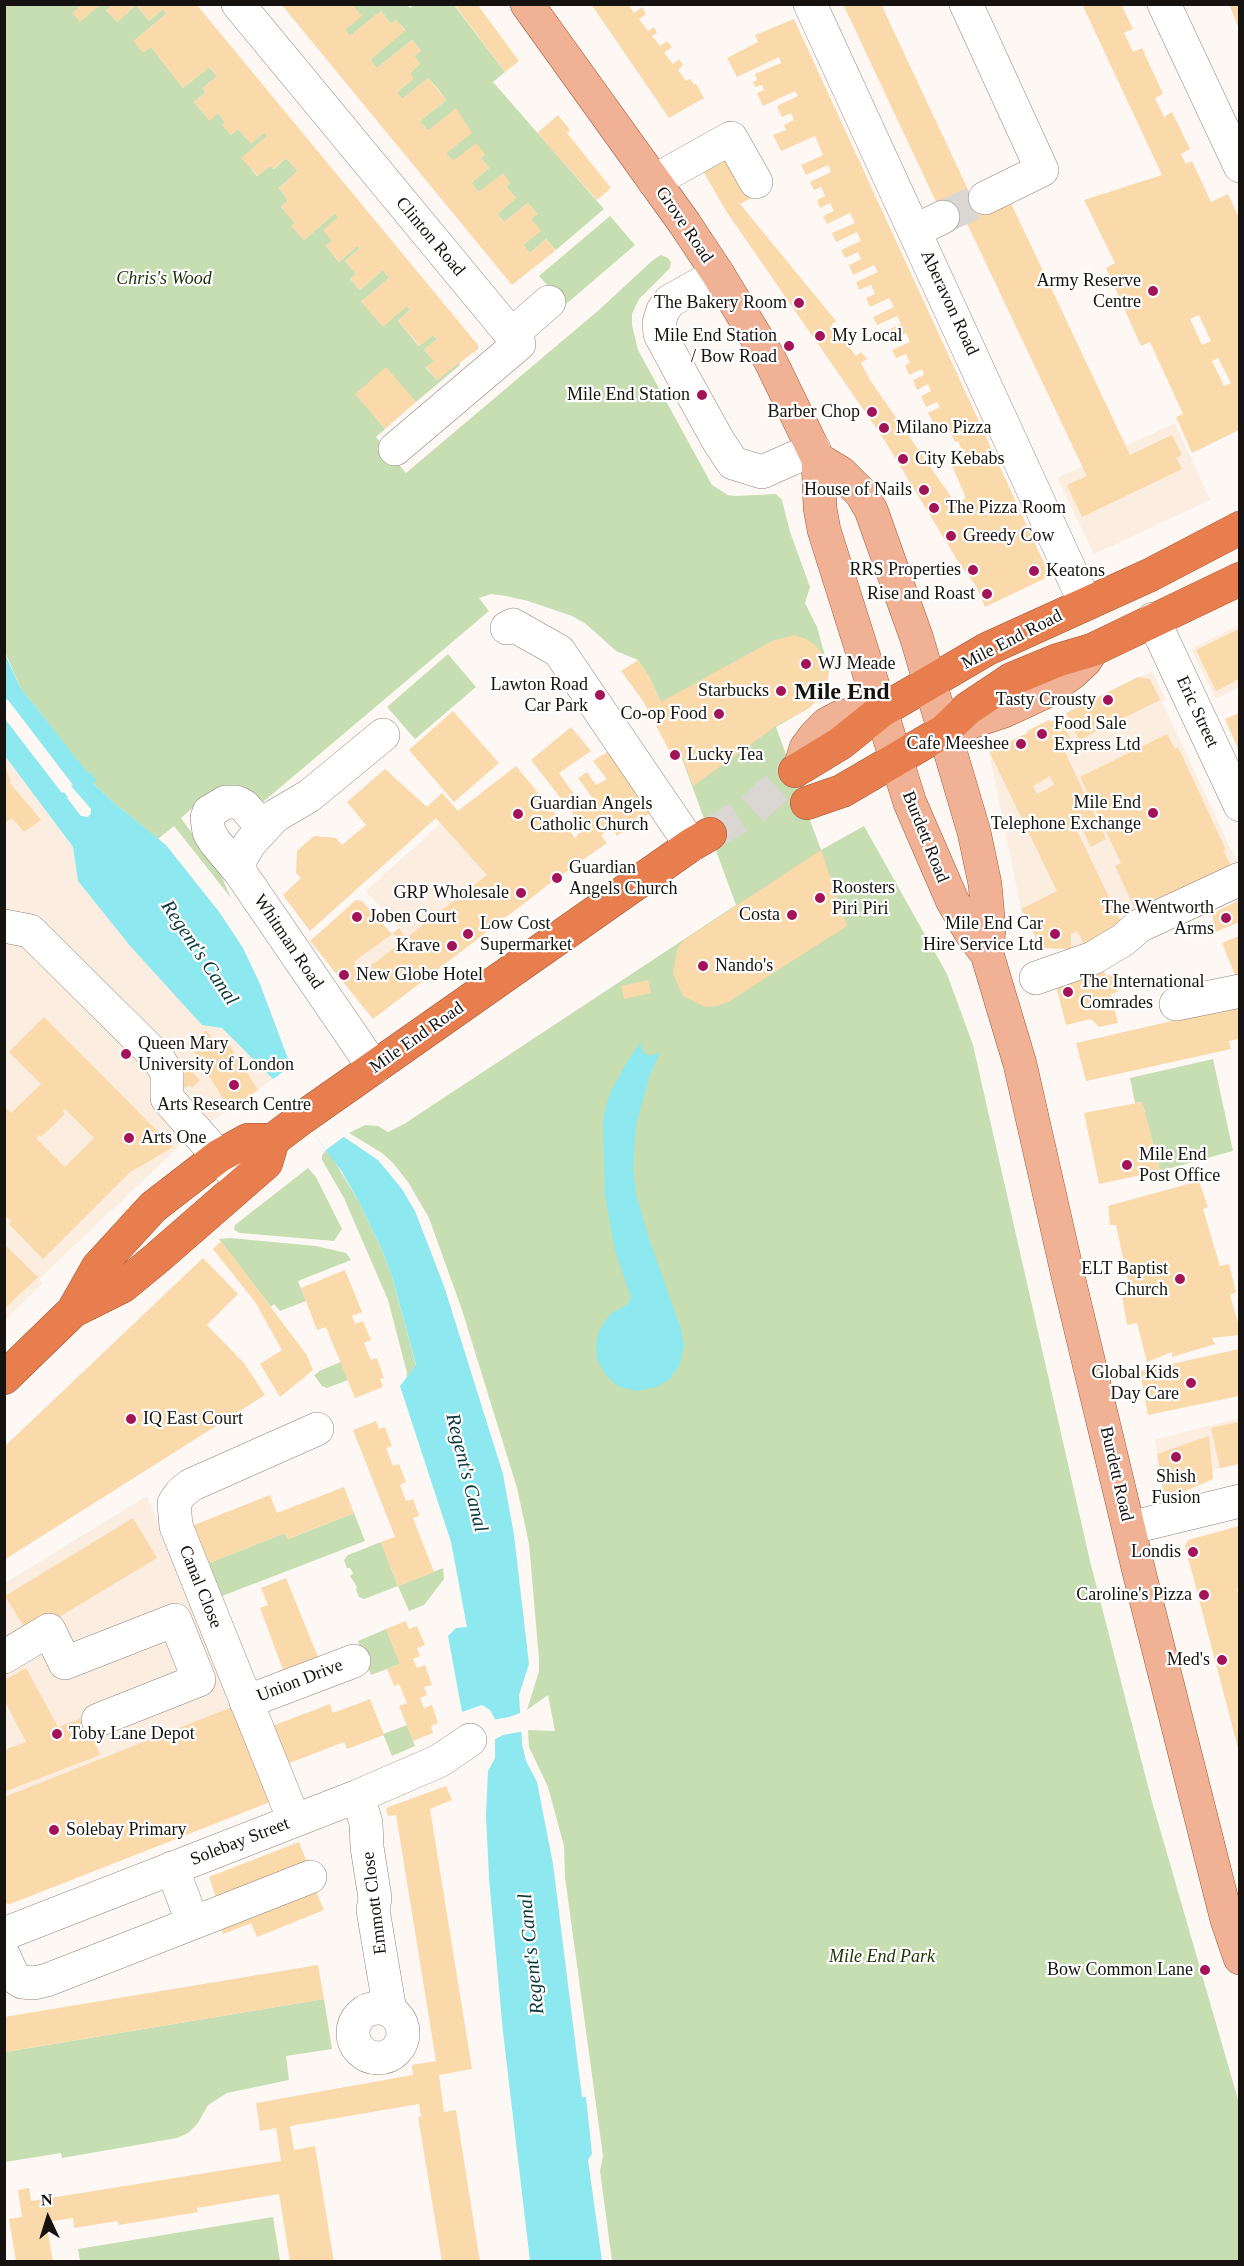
<!DOCTYPE html>
<html>
<head>
<meta charset="utf-8">
<style>
	body { margin:0 }
	#map { position:relative; width:1244px; height:2266px; overflow:hidden; background:#fdf8f4; font-family:Georgia,serif }
	canvas { display:block }
	.frame { position:absolute; inset:0; border:6px solid #16120f; pointer-events:none }
	.north { position:absolute; left:18px; top:2188px; width:60px; height:60px; -webkit-text-stroke:4px #fff; paint-order:stroke; rotate:356deg; font-size:16px; font-weight:700; line-height:24px; text-align:center; color:#16120f }
	.north::after { content:''; display:block; margin:auto; width:21px; height:27px; background:#16120f; clip-path:polygon(50% 0,100% 100%,50% 72%,0 100%) }
</style>
</head>
<body>
<div id="map">
<canvas width="1244" height="2266"></canvas>
<div class="frame"></div>
<div class="north">N</div>
</div>
<script>
const context = document.querySelector('canvas').getContext('2d');
context.lineJoin = 'round';
function fill(path, color) { context.fillStyle = color; context.fill(path, 'evenodd'); }
const poly = rows => new Path2D(rows.map(r => 'M' + r).join(''));
function stroke(path, color, width, dash) { context.strokeStyle = color; context.lineWidth = width; context.lineCap = dash ? 'butt' : 'round'; context.setLineDash(dash || []); context.stroke(path); }
function drawText(font, color, halo, rows, align = 'center') {
  context.font = font + ' Georgia,serif'; context.lineWidth = 4.5; context.setLineDash([]); context.textBaseline = 'middle'; context.strokeStyle = halo; context.fillStyle = color; for (const [text, x, y, turn = 0] of rows) {
    context.save(); context.translate(x, y); context.rotate((+turn || 0) * Math.PI / 180); context.textAlign = isNaN(turn) ? turn : align; if (halo) context.strokeText(text, 0, 0); context.fillText(text, 0, 0); context.restore();
  }
}
const built = poly([
	[1175,423,1210,500,1094,554,1057,478],
	[1239,625,1239,687,1216,699,1191,649],
	[1152,671,1166,700,1162,702,1237,862,1121,918,1126,932,1071,949,1041,948,1021,909,989,751,1027,733,1027,731,1049,720,1050,722],
	[5,756,73,847,78,881,202,1025,222,1028,273,1079,188,1138,39,1279,43,1283,5,1320],
	[442,793,458,811,469,801,542,890,373,1019,331,967,355,962,399,928,366,891,440,824,427,807],
	[1239,1418,1239,1464,1213,1470,1213,1479,1173,1496,1163,1490,1155,1440],
	[147,1496,270,1802,10,1904,5,1903,5,1583]
]);
const green = poly([
	[4,5,113,5,106,10,117,22,136,5,149,21,163,9,166,14,134,41,143,52,151,47,183,88,209,67,217,76,203,88,206,92,194,102,209,120,218,113,225,122,223,125,231,135,238,129,251,143,265,132,267,136,242,158,257,176,270,166,274,169,286,158,298,171,279,188,288,200,281,207,295,223,292,226,304,240,335,213,338,217,332,241,326,246,339,262,357,246,360,248,345,261,356,274,350,279,360,290,383,270,389,278,361,302,407,306,410,310,398,321,419,346,433,335,437,339,424,350,434,361,426,368,437,380,459,362,460,365,416,402,386,368,356,394,385,429,376,437,406,473,600,309,653,260,661,255,668,258,671,262,670,268,639,299,632,314,632,325,638,350,712,485,728,495,736,496,776,494,782,500,790,532,810,587,805,603,817,627,829,670,827,684,822,695,809,708,776,727,821,850,864,826,947,974,973,1045,1090,1561,1151,1798,1239,2103,1239,2261,612,2261,600,2171,603,2156,565,1877,564,1846,548,1787,529,1747,528,1730,555,1731,548,1695,527,1710,539,1671,539,1659,529,1544,517,1488,462,1310,429,1218,408,1182,393,1163,382,1153,349,1133,365,1125,378,1126,388,1132,404,1124,736,905,661,702,649,677,638,660,616,651,586,624,572,616,528,601,506,596,491,594,479,598,489,611,263,802,247,791,195,806,181,818,219,871,231,898,174,826,158,839,113,802,93,783,89,772,88,774,20,687,5,652],
	[352,5,407,5,410,8,414,5,454,5,505,72,493,82,604,209,556,250,546,239,530,253,523,245,540,231,531,219,537,214,528,203,504,222,497,214,516,198,506,186,510,183,503,174,479,192,471,183,489,168,481,158,485,154,453,161,446,153,471,133,456,109,428,131,420,121,446,100,438,89,428,78,402,99,397,92,413,79,410,73,420,64,414,56,421,51,412,40,377,68,370,60,405,30,396,20,391,24,381,11,350,36,345,30],
	[610,216,635,245,565,305,539,276],
	[448,654,476,687,415,739,387,707],
	[1213,1059,1233,1151,1160,1171,1142,1102,1135,1103,1130,1078],
	[327,1149,359,1202,383,1252,393,1280,416,1366,406,1378,407,1373,388,1300,344,1198,322,1160,322,1155],
	[308,1168,316,1177,342,1229,334,1241,240,1233,234,1230,235,1225],
	[230,1238,316,1246,346,1253,351,1260,298,1281,306,1301,280,1311,274,1304,271,1307,219,1239],
	[341,1362,348,1380,327,1388,322,1386,314,1375,319,1372,319,1371],
	[354,1513,365,1541,222,1596,209,1563,285,1533,288,1539],
	[381,1542,398,1586,443,1568,444,1579,424,1605,409,1611,398,1586,364,1599,359,1597,356,1590,357,1587,350,1576,353,1573,350,1568,347,1568,344,1560,348,1555],
	[386,1629,400,1664,371,1675,358,1641],
	[407,1725,415,1746,392,1756,383,1734],
	[324,1999,332,2049,286,2056,289,2080,227,2093,208,2105,198,2123,188,2133,177,2138,62,2158,61,2153,5,2162,5,2166,5,2052],
	[273,2217,280,2261,80,2261,78,2249]
]);
const water = poly([
	[4,652,20,687,88,773,90,772,97,781,93,783,113,802,166,845,220,913,243,948,260,984,290,1064,344,1137,378,1160,402,1189,415,1211,444,1286,503,1474,514,1535,529,1664,519,1695,522,1744,526,1761,537,1782,553,1864,582,2097,586,2097,592,2154,588,2160,602,2261,530,2261,503,2032,489,1878,486,1815,488,1771,495,1758,495,1719,490,1710,482,1705,462,1712,448,1636,456,1628,467,1627,451,1542,400,1386,416,1365,393,1280,383,1252,359,1202,342,1172,273,1079,222,1028,202,1025,131,947,78,881,73,847,5,756,5,719,62,793,64,792,68,797,67,798,81,816,88,817,91,813,91,809,71,786,73,785,8,700,5,699],
	[642,1040,641,1046,644,1053,651,1056,660,1052,649,1077,636,1125,633,1167,636,1194,649,1239,681,1329,684,1345,680,1364,670,1379,657,1387,636,1391,617,1386,605,1374,597,1359,596,1344,599,1331,605,1321,612,1313,627,1305,631,1298,615,1250,605,1196,603,1122,606,1105,612,1089,627,1062]
]);
const pier = poly([
	[294,1064,346,1135,326,1150,272,1080],
	[523,1712,524,1731,503,1735,492,1741,492,1720,509,1717]
]);
const building = poly([
	[82,4,101,4,80,22,72,13],
	[113,4,196,4,478,345,478,349,437,380,426,367,434,361,424,350,437,339,433,335,420,346,398,321,410,310,407,306,383,327,361,302,389,278,383,270,360,290,350,279,356,274,345,261,360,248,357,246,339,262,326,246,332,241,323,230,338,217,335,213,304,240,291,226,295,223,281,207,288,200,279,188,298,171,286,158,273,169,270,166,258,176,241,158,267,136,265,132,251,144,238,129,231,135,222,125,225,122,218,113,210,121,194,102,206,92,203,88,217,76,209,67,183,88,151,47,143,53,134,41,166,14,163,9,149,21,136,5,117,22,106,10],
	[281,4,352,4,362,16,345,30,350,36,381,11,391,24,396,20,405,31,370,60,377,68,412,40,421,51,414,56,420,64,410,73,414,78,397,92,402,99,428,78,446,100,420,121,428,131,456,108,472,133,446,153,453,161,476,143,485,154,481,158,489,168,471,183,475,187,479,192,503,173,510,183,506,186,516,198,497,214,504,222,528,203,537,214,531,219,541,231,523,245,530,253,546,239,556,250,512,285],
	[454,4,477,4,519,61,505,72],
	[591,4,628,4,634,13,642,7,646,14,639,19,648,31,654,27,657,33,652,36,660,46,667,41,672,47,664,53,673,64,679,59,683,65,678,70,686,81,690,79,694,85,696,84,704,98,669,118],
	[843,4,881,4,971,196,1008,197,1130,455,1172,435,1182,455,1176,458,1182,469,1082,517,1067,485,1087,476,1082,466,963,215,946,223],
	[1082,4,1121,4,1133,29,1124,33,1133,52,1142,48,1163,94,1155,98,1164,117,1172,112,1190,149,1181,154,1186,164,1192,161,1211,202,1228,194,1239,218,1239,430,1192,453,1176,417,1183,414,1150,342,1141,346,1106,268,1115,263,1084,200,1162,175],
	[1199,315,1211,341,1202,345,1190,319],
	[1218,358,1231,383,1224,386,1212,361],
	[1229,4,1239,4,1239,29],
	[794,19,1050,576,985,607,976,586,959,563,883,438,726,211,699,164,726,150,753,197,740,204,836,321,832,324,856,356,861,352,867,359,861,363,870,380,956,504,966,498,950,461,964,455,958,441,955,442,945,421,935,426,928,413,940,407,937,402,926,407,921,396,931,391,928,384,917,390,913,380,924,375,922,369,909,375,905,365,910,363,906,354,896,358,892,350,910,342,906,333,892,339,888,330,901,324,897,316,877,325,873,317,894,307,889,298,870,307,866,298,875,294,871,285,859,290,856,282,878,272,874,265,853,275,849,265,861,259,858,252,845,258,841,250,861,241,857,232,836,242,832,233,855,223,850,213,827,224,823,216,834,211,830,203,820,208,817,200,825,196,821,187,814,190,810,182,831,172,828,165,806,175,801,165,823,155,815,136,781,151,773,135,786,130,784,125,794,120,791,113,782,117,777,106,798,96,795,91,763,106,757,93,764,90,762,85,755,87,753,82,757,80,755,74,781,63,779,57,737,77,727,58,758,42,755,35],
	[558,115,570,130,567,133,611,188,597,200,537,133],
	[386,367,416,402,385,429,355,394],
	[1239,629,1239,679,1216,691,1196,650],
	[794,635,806,639,816,646,824,656,829,670,827,684,822,695,809,708,776,726,693,786,679,749,669,750,643,701,621,671,638,660,649,677,661,702,772,641],
	[1138,677,1150,679,1160,700,1079,740,1066,713],
	[453,711,499,763,454,802,409,750],
	[1239,713,1239,751,1225,719],
	[1059,717,1075,747,1065,752,1106,839,1091,847,1081,827,1076,829,1126,932,1088,951,1077,931,1071,934,1071,949,1041,948,1021,909,1057,891,989,751,1028,733,1027,731,1049,720,1050,722],
	[1050,776,1054,785,1037,794,1033,786],
	[571,727,591,751,559,773,586,811,596,803,578,778,587,772,596,785,607,779,593,761,614,748,657,808,617,836,612,828,601,835,607,843,557,878,373,1019,310,941,356,900,362,901,392,934,354,962,362,972,401,943,393,933,399,928,406,938,487,875,436,818,310,931,283,895,301,878,296,873,297,851,314,836,336,838,342,845,366,825,347,802,385,769,427,807,442,793,458,811,516,766,575,838,584,828,531,760],
	[1167,734,1175,749,1178,747,1226,850,1223,851,1231,865,1136,911,1115,866,1121,863,1080,777],
	[4,764,11,781,9,782,41,820,24,832,12,818,7,821,4,820],
	[821,850,847,926,728,1002,717,1006,705,1007,683,996,673,974,677,949,684,940],
	[1239,900,1239,922,1216,932,1212,914],
	[1239,936,1239,981,1238,982,1222,943],
	[1104,971,1106,976,1113,974,1118,992,1111,994,1118,1023,1099,1027,1091,1019,1066,1025,1057,990,1060,981],
	[648,980,651,993,624,999,621,986],
	[1238,1006,1239,1039,1229,1041,1231,1049,1086,1081,1076,1043],
	[44,1017,173,1147,129,1173,43,1259,9,1224,11,1221,4,1214,4,1106,11,1113,41,1084,9,1052],
	[65,1109,94,1138,65,1167,36,1138,39,1135,41,1137,65,1114,63,1111],
	[206,1030,220,1049,228,1043,258,1090,230,1110,190,1045],
	[185,1065,200,1080,192,1088,190,1086,182,1088,177,1073],
	[200,1095,208,1104,202,1110,194,1101],
	[1142,1102,1160,1171,1099,1184,1084,1113],
	[1199,1181,1208,1207,1203,1209,1220,1266,1229,1264,1236,1292,1230,1295,1239,1326,1239,1335,1212,1338,1215,1344,1172,1357,1172,1352,1147,1362,1137,1323,1127,1325,1122,1296,1131,1295,1116,1225,1110,1225,1108,1206],
	[221,1241,306,1354,313,1370,280,1397,260,1364,282,1350,255,1302,213,1249],
	[4,1244,38,1277,4,1309],
	[203,1258,238,1294,207,1325,244,1363,265,1395,4,1560,4,1447],
	[345,1270,362,1312,352,1316,355,1324,363,1321,371,1340,364,1343,371,1360,377,1358,384,1378,380,1379,383,1387,355,1398,326,1327,317,1330,301,1288],
	[1239,1349,1239,1396,1148,1415,1140,1371],
	[376,1421,379,1429,385,1427,392,1446,386,1448,393,1466,399,1464,406,1482,400,1485,406,1501,413,1499,419,1516,413,1518,434,1572,398,1586,381,1542,395,1537,353,1430],
	[1239,1422,1239,1464,1220,1468,1211,1428],
	[1209,1436,1213,1479,1173,1496,1163,1490,1157,1454],
	[344,1487,354,1513,287,1539,285,1533,209,1563,194,1525,270,1495,277,1513],
	[133,1518,157,1558,29,1635,5,1596],
	[1239,1526,1239,1589,1237,1589,1239,1597,1239,1752,1185,1546,1188,1540],
	[286,1578,318,1657,283,1670,260,1608,268,1605,261,1588],
	[406,1621,409,1629,417,1626,425,1645,417,1648,420,1656,413,1659,417,1668,425,1665,432,1685,424,1687,427,1695,420,1698,424,1708,432,1705,438,1723,431,1726,433,1733,413,1741,399,1706,407,1703,399,1684,394,1686,387,1669,400,1664,386,1629],
	[26,1668,58,1727,85,1717,100,1755,4,1792,4,1750,26,1742,5,1701,5,1680],
	[370,1699,384,1735,347,1749,344,1742,287,1764,272,1726,330,1704,333,1713],
	[232,1707,270,1802,10,1904,4,1903,4,1797],
	[446,1786,452,1800,430,1809,472,2069,439,2075,444,2112,456,2110,480,2262,442,2262,418,2117,421,2117,419,2104,290,2126,294,2150,315,2146,334,2262,290,2262,279,2194,197,2208,198,2212,119,2225,118,2221,74,2228,73,2218,46,2222,53,2262,16,2262,9,2219,22,2217,18,2190,29,2188,31,2201,281,2161,276,2128,260,2131,256,2103,413,2075,412,2065,436,2061,396,1815,388,1816,386,1808],
	[299,1842,307,1862,216,1898,209,1877],
	[316,1891,324,1910,257,1937,251,1923,223,1934,220,1927],
	[318,1965,324,1999,4,2052,4,2017]
]);
const minorTunnel = poly([
	[943,217,985,198]
]);
const highwayTunnel = poly([
	[710,834,750,811,795,771]
]);
const minor = poly([
	[238,4,519,344,395,449],
	[810,4,1085,603],
	[966,4,1042,170,985,198],
	[1164,4,1240,166],
	[654,181,731,138,756,182],
	[915,231,943,217],
	[718,274,670,301,663,310,659,323,660,334,683,377,719,442,733,463,762,472,814,449],
	[511,335,549,302],
	[1153,619,1240,805],
	[507,628,513,625,559,651,691,845],
	[240,872,215,842,209,832,207,818,209,812,226,802,236,802,244,806,263,828],
	[4,926,30,931,158,1058,167,1073,167,1098,242,1183],
	[1036,978,1093,958,1123,940,1139,926,1240,879],
	[1176,1004,1240,991],
	[374,1068,240,872,240,860,250,843,275,816,309,796,383,735],
	[1129,1528,1240,1501],
	[4,1657,49,1630,65,1663,175,1620,199,1680,98,1720],
	[246,1702,354,1661],
	[358,1796,366,1823,367,1847,375,1898,373,1910,390,2011],
	[294,1820,176,1526,174,1503,181,1493,191,1485,317,1429],
	[193,1923,310,1877],
	[4,1934,358,1796,439,1761,470,1740],
	[4,1956,13,1976,22,1982,34,1983,47,1980,193,1923,172,1868],
	'353 2033a25 25 0 1 1 50 0a25 25 0 1 1-50 0Z'
]);
const major = poly([
	[527,4,685,224,718,274,770,360,818,459,820,508,824,530,910,803,952,900,971,933,987,954,1020,1064,1068,1276,1140,1576,1227,1920,1240,1958],
	[818,459,841,473,861,493,871,510,917,639,974,832,985,884,989,928,987,954],
	[944,731,1004,711,1045,692,1072,673,1085,661,1092,650],
	[800,767,806,748,815,736,827,724,840,717,853,714,881,711]
]);
const highway = poly([
	[795,771,841,743,881,711,987,649,1150,575,1240,528],
	[807,803,842,791,895,760,944,731,967,709,1012,679,1058,660,1092,650,1240,579],
	[73,1311,123,1286,157,1258,266,1163,273,1140,302,1118,691,845,710,834],
	[4,1378,73,1311,98,1267,153,1207,219,1156,248,1140,273,1140]
]);
const markers = [
	[1153,291,6,"#a31358"],
	[799,303,6,"#a31358"],
	[820,336,6,"#a31358"],
	[789,346,6,"#a31358"],
	[702,395,6,"#a31358"],
	[872,412,6,"#a31358"],
	[884,428,6,"#a31358"],
	[903,459,6,"#a31358"],
	[924,490,6,"#a31358"],
	[934,508,6,"#a31358"],
	[951,536,6,"#a31358"],
	[973,570,6,"#a31358"],
	[1034,571,6,"#a31358"],
	[987,594,6,"#a31358"],
	[806,664,6,"#a31358"],
	[781,691,6,"#a31358"],
	[600,695,6,"#a31358"],
	[1108,700,6,"#a31358"],
	[719,714,6,"#a31358"],
	[1042,734,6,"#a31358"],
	[1021,744,6,"#a31358"],
	[675,755,6,"#a31358"],
	[1153,813,6,"#a31358"],
	[518,814,6,"#a31358"],
	[557,878,6,"#a31358"],
	[521,893,6,"#a31358"],
	[820,898,6,"#a31358"],
	[792,915,6,"#a31358"],
	[357,917,6,"#a31358"],
	[1226,918,6,"#a31358"],
	[468,934,6,"#a31358"],
	[1055,934,6,"#a31358"],
	[452,946,6,"#a31358"],
	[703,966,6,"#a31358"],
	[344,975,6,"#a31358"],
	[1068,992,6,"#a31358"],
	[126,1054,6,"#a31358"],
	[234,1085,6,"#a31358"],
	[129,1138,6,"#a31358"],
	[1127,1165,6,"#a31358"],
	[1180,1279,6,"#a31358"],
	[1191,1383,6,"#a31358"],
	[131,1419,6,"#a31358"],
	[1176,1457,6,"#a31358"],
	[1193,1552,6,"#a31358"],
	[1204,1595,6,"#a31358"],
	[1222,1660,6,"#a31358"],
	[57,1734,6,"#a31358"],
	[54,1830,6,"#a31358"],
	[1205,1970,6,"#a31358"]
];
const streetNames = [
	["Grove Road",684,225,56],
	["Clinton Road",430,237,50],
	["Aberavon Road",949,303,65],
	["Mile End Road",1012,640,-27],
	["Eric Street",1197,712,65],
	["Burdett Road",925,837,68],
	["Whitman Road",288,942,56],
	["Mile End Road",417,1038,-35],
	["Burdett Road",1116,1474,77],
	["Canal Close",200,1587,68],
	["Union Drive",300,1681,-21],
	["Solebay Street",240,1842,-21],
	["Emmott Close",375,1903,-97]
];
const parkNames = [
	["Chris's Wood",164,279],
	["Mile End Park",882,1957]
];
const poiNames = [
	["Army Reserve",1141,281],
	["Centre",1141,302],
	["The Bakery Room",787,303],
	["Mile End Station",777,336],
	["/ Bow Road",777,357],
	["My Local",832,336,"left"],
	["Mile End Station",690,395],
	["Barber Chop",860,412],
	["Milano Pizza",896,428,"left"],
	["City Kebabs",915,459,"left"],
	["House of Nails",912,490],
	["The Pizza Room",946,508,"left"],
	["Greedy Cow",963,536,"left"],
	["RRS Properties",961,570],
	["Keatons",1046,571,"left"],
	["Rise and Roast",975,594],
	["WJ Meade",818,664,"left"],
	["Lawton Road",588,685],
	["Car Park",588,706],
	["Starbucks",769,691],
	["Tasty Crousty",1096,700],
	["Co-op Food",707,714],
	["Food Sale",1054,724,"left"],
	["Express Ltd",1054,745,"left"],
	["Cafe Meeshee",1009,744],
	["Lucky Tea",687,755,"left"],
	["Mile End",1141,803],
	["Telephone Exchange",1141,824],
	["Guardian Angels",530,804,"left"],
	["Catholic Church",530,825,"left"],
	["Guardian",569,868,"left"],
	["Angels Church",569,889,"left"],
	["Roosters",832,888,"left"],
	["Piri Piri",832,909,"left"],
	["GRP Wholesale",509,893],
	["The Wentworth",1214,908],
	["Arms",1214,929],
	["Costa",780,915],
	["Joben Court",369,917,"left"],
	["Low Cost",480,924,"left"],
	["Supermarket",480,945,"left"],
	["Mile End Car",1043,924],
	["Hire Service Ltd",1043,945],
	["Krave",440,946],
	["Nando's",715,966,"left"],
	["New Globe Hotel",356,975,"left"],
	["The International",1080,982,"left"],
	["Comrades",1080,1003,"left"],
	["Queen Mary",138,1044,"left"],
	["University of London",138,1065,"left"],
	["Arts Research Centre",234,1105,"center"],
	["Arts One",141,1138,"left"],
	["Mile End",1139,1155,"left"],
	["Post Office",1139,1176,"left"],
	["ELT Baptist",1168,1269],
	["Church",1168,1290],
	["Global Kids",1179,1373],
	["Day Care",1179,1394],
	["IQ East Court",143,1419,"left"],
	["Shish",1176,1477,"center"],
	["Fusion",1176,1498,"center"],
	["Londis",1181,1552],
	["Caroline's Pizza",1192,1595],
	["Med's",1210,1660],
	["Toby Lane Depot",69,1734,"left"],
	["Solebay Primary",66,1830,"left"],
	["Bow Common Lane",1193,1970]
];
const waterNames = [
	["Regent's Canal",199,953,56],
	["Regent's Canal",466,1473,76],
	["Regent's Canal",532,1954,-96]
];
const districtNames = [
	["Mile End",842,693]
];
fill(built, '#fcede1');
fill(green, '#c7deb2');
fill(water, '#8ee8ef');
fill(pier, '#fdf8f4');
fill(building, '#fad9ab');
stroke(minorTunnel, '#dad6d2', 33, [33, 16]);
stroke(highwayTunnel, '#dad6d2', 33, [33, 16]);
stroke(minor, '#8e8279', 34);
stroke(major, '#9e5838', 34);
stroke(highway, '#9e5838', 34);
stroke(minor, '#fff', 33);
stroke(major, '#f1b195', 33);
stroke(highway, '#e87d4e', 33);
for (const [x, y, r, color] of markers) { const dot = new Path2D(); dot.arc(x, y, r, 0, 2 * Math.PI); context.fillStyle = color; context.fill(dot); stroke(dot, '#fff', 2); }
drawText('18px', '#16120f', '#fff', streetNames);
drawText('italic 18px', '#1e3004', '#fff', parkNames);
drawText('18px', '#16120f', '#fff', poiNames, 'right');
drawText('italic 20px', '#0a373a', '#fff', waterNames);
drawText('bold 24px', '#16120f', '#fff', districtNames);
</script>
</body>
</html>
